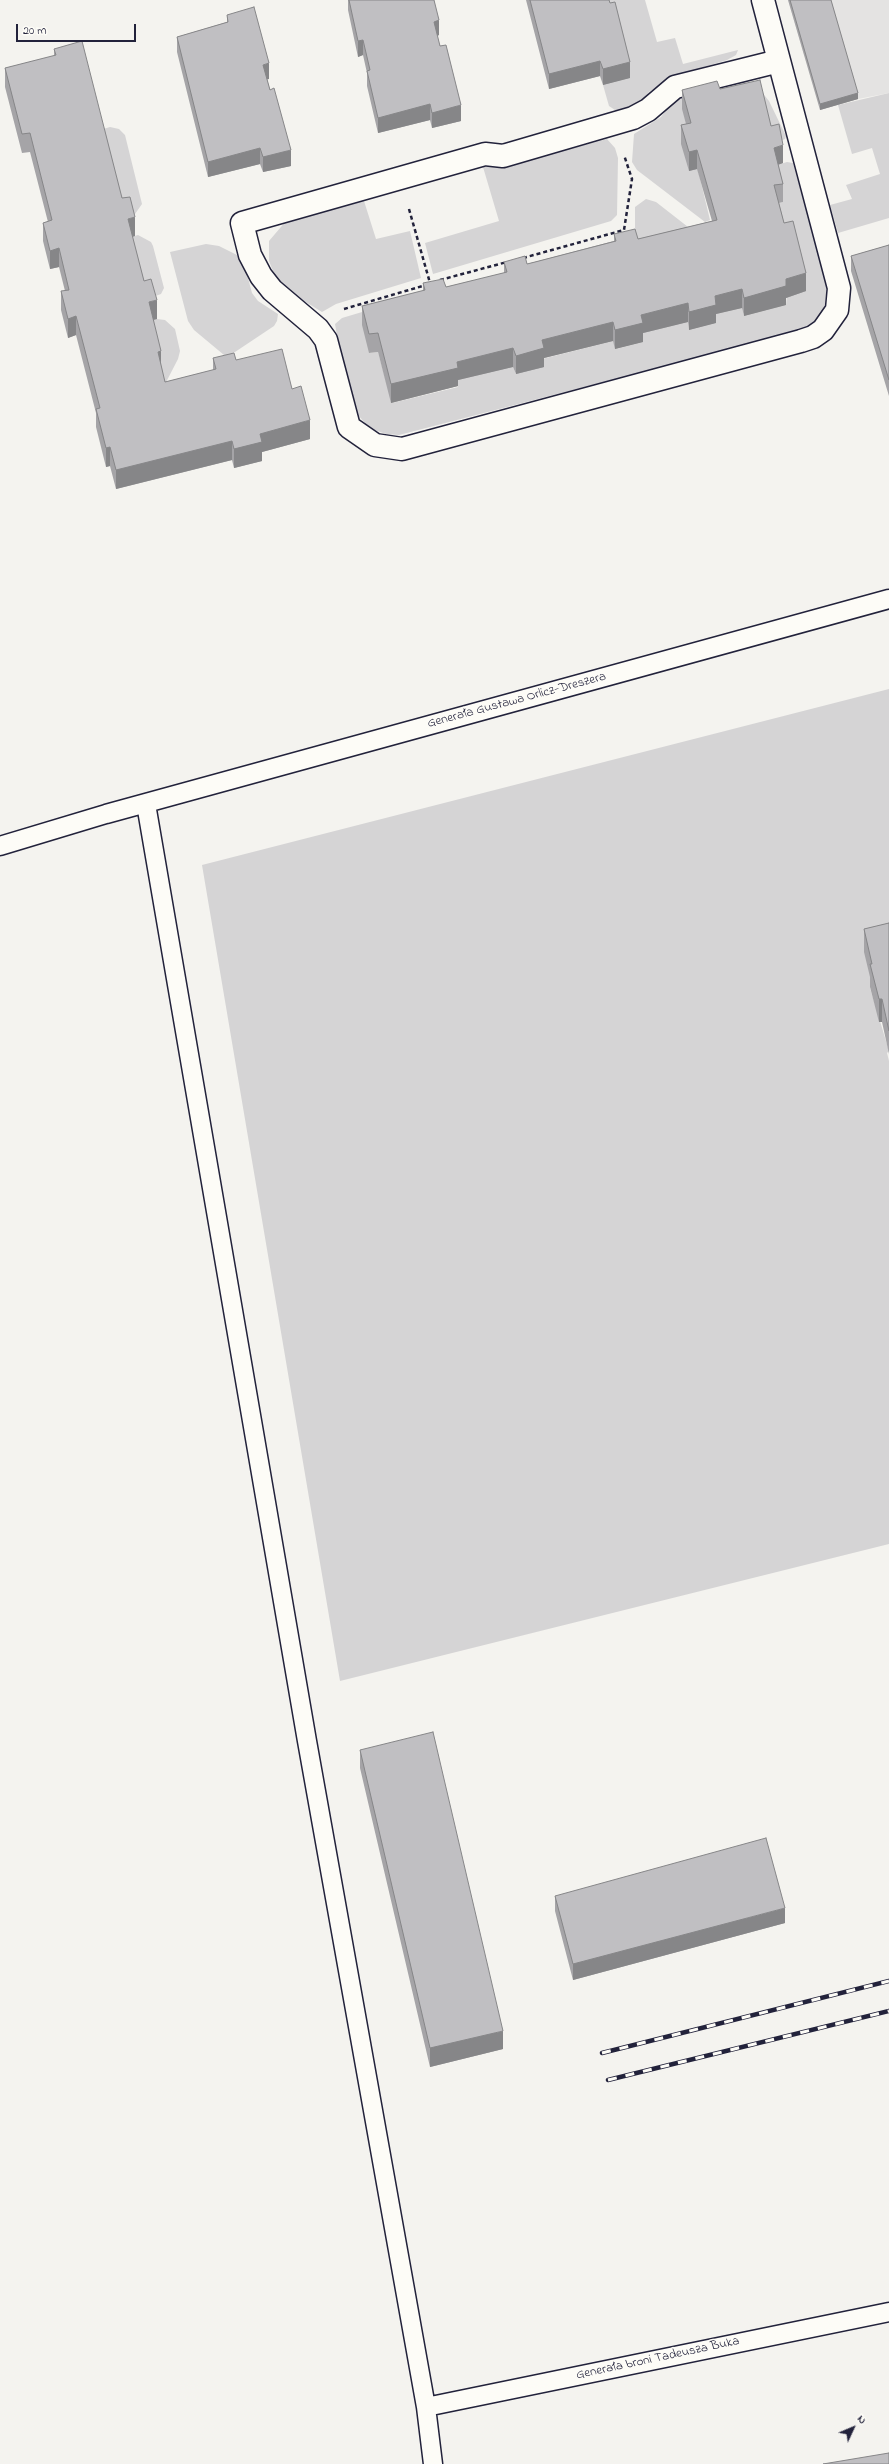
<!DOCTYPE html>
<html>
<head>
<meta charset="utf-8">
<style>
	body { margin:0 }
	#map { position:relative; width:889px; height:2464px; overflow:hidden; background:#f4f3ef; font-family:"Indie Flower",sans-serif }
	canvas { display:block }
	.north { position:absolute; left:833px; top:2408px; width:40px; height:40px; -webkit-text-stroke:3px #fdfcf7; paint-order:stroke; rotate:46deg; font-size:11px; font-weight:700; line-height:16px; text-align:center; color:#22223b }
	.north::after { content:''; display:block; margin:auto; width:14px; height:18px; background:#22223b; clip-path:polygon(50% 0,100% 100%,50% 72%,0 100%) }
	.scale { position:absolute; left:16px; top:24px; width:120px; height:18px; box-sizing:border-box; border:2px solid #22223b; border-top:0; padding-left:5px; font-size:12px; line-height:14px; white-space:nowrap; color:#22223b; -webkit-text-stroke:3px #fdfcf7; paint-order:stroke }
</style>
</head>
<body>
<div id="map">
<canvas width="889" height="2464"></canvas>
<div class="north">N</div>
<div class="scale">20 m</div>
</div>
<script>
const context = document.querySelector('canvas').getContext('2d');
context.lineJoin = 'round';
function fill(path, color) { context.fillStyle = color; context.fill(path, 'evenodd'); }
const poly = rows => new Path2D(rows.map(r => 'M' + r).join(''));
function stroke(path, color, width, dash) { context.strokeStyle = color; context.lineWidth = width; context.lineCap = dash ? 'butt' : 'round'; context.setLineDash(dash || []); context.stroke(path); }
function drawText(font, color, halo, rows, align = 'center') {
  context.font = font + ' "Indie Flower",sans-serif'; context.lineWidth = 3; context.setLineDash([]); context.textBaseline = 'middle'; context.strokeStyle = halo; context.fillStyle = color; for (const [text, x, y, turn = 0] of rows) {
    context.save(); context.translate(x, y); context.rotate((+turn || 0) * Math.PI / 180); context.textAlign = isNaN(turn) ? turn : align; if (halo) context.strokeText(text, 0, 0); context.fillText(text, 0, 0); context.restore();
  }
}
const built = poly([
	[788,0,889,0,889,93,858,99,804,55]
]);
const green = poly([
	[606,0,645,0,657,42,675,38,683,64,738,50,736,55,727,60,674,76,649,92,641,103,618,111,615,110,609,106,603,85,630,78],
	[744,81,761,91,769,101,786,136,785,139,771,145,691,141,710,220,705,222,637,170,632,162,634,134,661,117,671,104,683,97],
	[889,93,889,218,838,233,830,205,852,199,846,185,880,174,872,148,852,154,838,105],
	[110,127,119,129,125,135,142,204,135,214,122,217,100,130],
	[607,139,615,148,618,158,617,215,611,221,433,274,425,243,499,221,483,167,509,165],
	[787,162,793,163,827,285,825,304,821,316,804,330,399,435,386,434,369,428,359,416,340,352,335,324,342,318,419,295,369,353,378,352,392,403,458,387,457,380,513,367,516,374,542,359,613,341,616,349,643,342,641,333,688,322,689,330,716,323,715,314,742,308,744,316,786,305,792,239,774,204,783,202,774,166],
	[646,199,656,202,706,241,635,244,635,207],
	[364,201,376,239,410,231,421,278,336,304,322,312,288,291,277,281,269,261,269,241,286,221],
	[138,235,151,242,153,246,164,288,161,294,144,300,128,238],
	[206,244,219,246,237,255,245,267,252,293,258,301,278,314,277,321,274,326,229,356,224,355,194,330,188,321,170,252],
	[157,319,165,320,175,329,180,351,178,359,162,390,149,321],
	[889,689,889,946,870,988,889,1051,887,1053,889,1061,889,1544,340,1681,202,865]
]);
const path = poly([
	[409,209,430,283],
	[523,258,624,230,632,179,624,155],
	[440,280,507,262],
	[344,309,426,285]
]);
const lane = poly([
	[146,804,307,1741,426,2407,433,2464],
	[0,846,106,814,889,599],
	[426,2407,889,2312]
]);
const street = poly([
	[763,0,839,288,837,310,823,330,813,337,801,341,402,449,375,445,349,427,326,340,318,329,272,290,261,276,250,255,242,223,485,154,503,156,633,118,648,110,675,87,779,61]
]);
const rail = poly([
	[602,2053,889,1981],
	[608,2080,889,2011]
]);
const wall = poly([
	[348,0,434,0,439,35,437,36,461,121,432,128,430,120,378,133,367,86,367,73,363,55,358,57,348,10],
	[526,0,609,0,630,78,603,85,600,76,549,89],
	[788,0,831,0,858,99,820,110],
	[227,15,269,79,267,79,291,166,263,172,260,164,208,177,177,52,177,37,227,22],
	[54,49,122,198,135,236,132,237,144,281,157,319,153,320,161,367,165,382,213,370,213,358,236,360,292,389,310,439,262,452,262,461,234,468,232,460,116,489,110,466,106,467,96,427,96,413,76,335,68,338,61,310,61,291,65,291,59,267,50,269,43,241,43,223,48,222,30,152,22,153,5,87,5,68,54,56],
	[720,89,771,126,783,163,778,165,783,184,783,202,779,203,784,223,806,291,786,298,786,305,744,316,742,308,716,314,716,323,689,330,688,322,643,333,643,342,615,349,613,341,544,358,544,367,516,374,513,367,458,380,458,386,391,403,378,352,369,353,362,325,362,306,423,291,423,283,446,287,504,273,504,262,527,264,614,241,614,234,638,239,712,221,697,169,689,171,681,144,681,125,686,124,682,109,682,90],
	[889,245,889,396,851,271,851,256],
	[889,923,889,1054,882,1022,879,1022,870,987,870,977,864,952,864,929],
	[360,1750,503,2049,430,2067,360,1768],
	[555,1896,785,1923,573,1980,555,1911]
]);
const shadedWall = poly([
	[439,20,439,35,434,37,434,22],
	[363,40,363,55,358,57,358,41],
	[600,61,600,76,549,89,549,74],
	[630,62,630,78,603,85,603,69],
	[269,63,269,79,263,80,263,65],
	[858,93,858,99,820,110,820,104],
	[430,104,430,120,378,133,378,118],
	[461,105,461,121,432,128,432,113],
	[783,145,783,163,774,166,774,148],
	[260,148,260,164,208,177,208,162],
	[291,150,291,166,263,172,263,157],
	[697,150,697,169,689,171,689,152],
	[135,217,135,236,128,238,128,219],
	[59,248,59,267,50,269,50,251],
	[806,273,806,291,786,298,786,305,744,316,744,298,786,279],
	[742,289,742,308,716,314,716,323,689,330,689,312,715,296],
	[157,300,157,319,149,321,149,302],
	[688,303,688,322,643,333,643,342,615,349,615,330,641,315],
	[76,316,76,335,68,338,68,319],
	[613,322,613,341,544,358,544,367,516,374,516,356,542,340],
	[513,348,513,367,458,380,458,386,391,403,391,384,457,362],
	[161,351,161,369,158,352],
	[310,420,310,439,262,452,262,461,234,468,234,449,260,434],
	[232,441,232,460,116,489,116,470],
	[110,447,110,466,106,467,106,448],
	[879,999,882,999,882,1022,879,1022],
	[785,1908,785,1923,573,1980,573,1964],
	[503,2031,503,2049,430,2067,430,2048]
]);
const building = poly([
	[349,0,434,0,439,20,434,22,440,46,446,45,461,105,432,113,430,104,378,118,367,71,370,70,363,40,358,41,349,0],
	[530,0,609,0,610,3,615,2,630,62,603,69,600,61,549,74,530,0],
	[790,0,831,0,858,93,820,104,790,0],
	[254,7,269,63,263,65,270,90,274,88,291,150,263,157,260,148,208,162,177,37,228,22,227,15,254,7],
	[82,41,122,198,130,197,135,217,128,219,144,281,151,279,157,300,149,302,161,351,158,352,165,382,216,369,213,358,234,353,236,360,282,349,292,389,301,386,310,420,260,434,262,442,234,449,232,441,116,470,110,447,106,448,96,409,100,408,76,316,68,319,61,291,69,290,59,248,50,251,43,223,52,220,30,133,22,134,5,68,56,55,54,49,82,41],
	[760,80,771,126,779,124,783,145,774,148,783,184,774,185,784,223,793,221,806,273,786,279,786,286,744,298,742,289,715,296,716,305,689,312,688,303,641,315,643,323,615,330,613,322,542,340,544,348,516,356,513,348,457,362,458,368,391,384,378,333,369,334,362,306,425,290,423,283,443,279,446,287,507,272,504,262,525,256,527,264,535,262,616,241,614,234,635,229,638,239,717,220,697,150,689,152,681,125,691,123,682,90,717,81,720,89,760,80],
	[889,245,889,380,851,256,889,245],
	[889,923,889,1031,882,999,879,999,870,964,872,964,864,929,889,923],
	[433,1732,503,2031,430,2048,360,1750,433,1732],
	[766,1838,785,1908,573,1964,555,1896,766,1838],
	[889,2453,889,2464,823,2464,889,2453]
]);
const streetNames = [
	["Generała Gustawa Orlicz-Dreszera",517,701,-15],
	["Generała broni Tadeusza Buka",658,2359,-12]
];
fill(built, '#e4e3e2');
fill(green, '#d5d4d5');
stroke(lane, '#22223b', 21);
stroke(street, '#22223b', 25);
stroke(path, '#22223b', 2.5, [4, 3]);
stroke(lane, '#fdfcf7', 18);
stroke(street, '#fdfcf7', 22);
stroke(rail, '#22223b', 4.5);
stroke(rail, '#fdfcf7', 3, [9]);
fill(wall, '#a5a4a7');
fill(shadedWall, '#868688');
fill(building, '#c0bfc2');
stroke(building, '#868688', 1);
drawText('13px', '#22223b', '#fdfcf7', streetNames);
</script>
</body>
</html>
